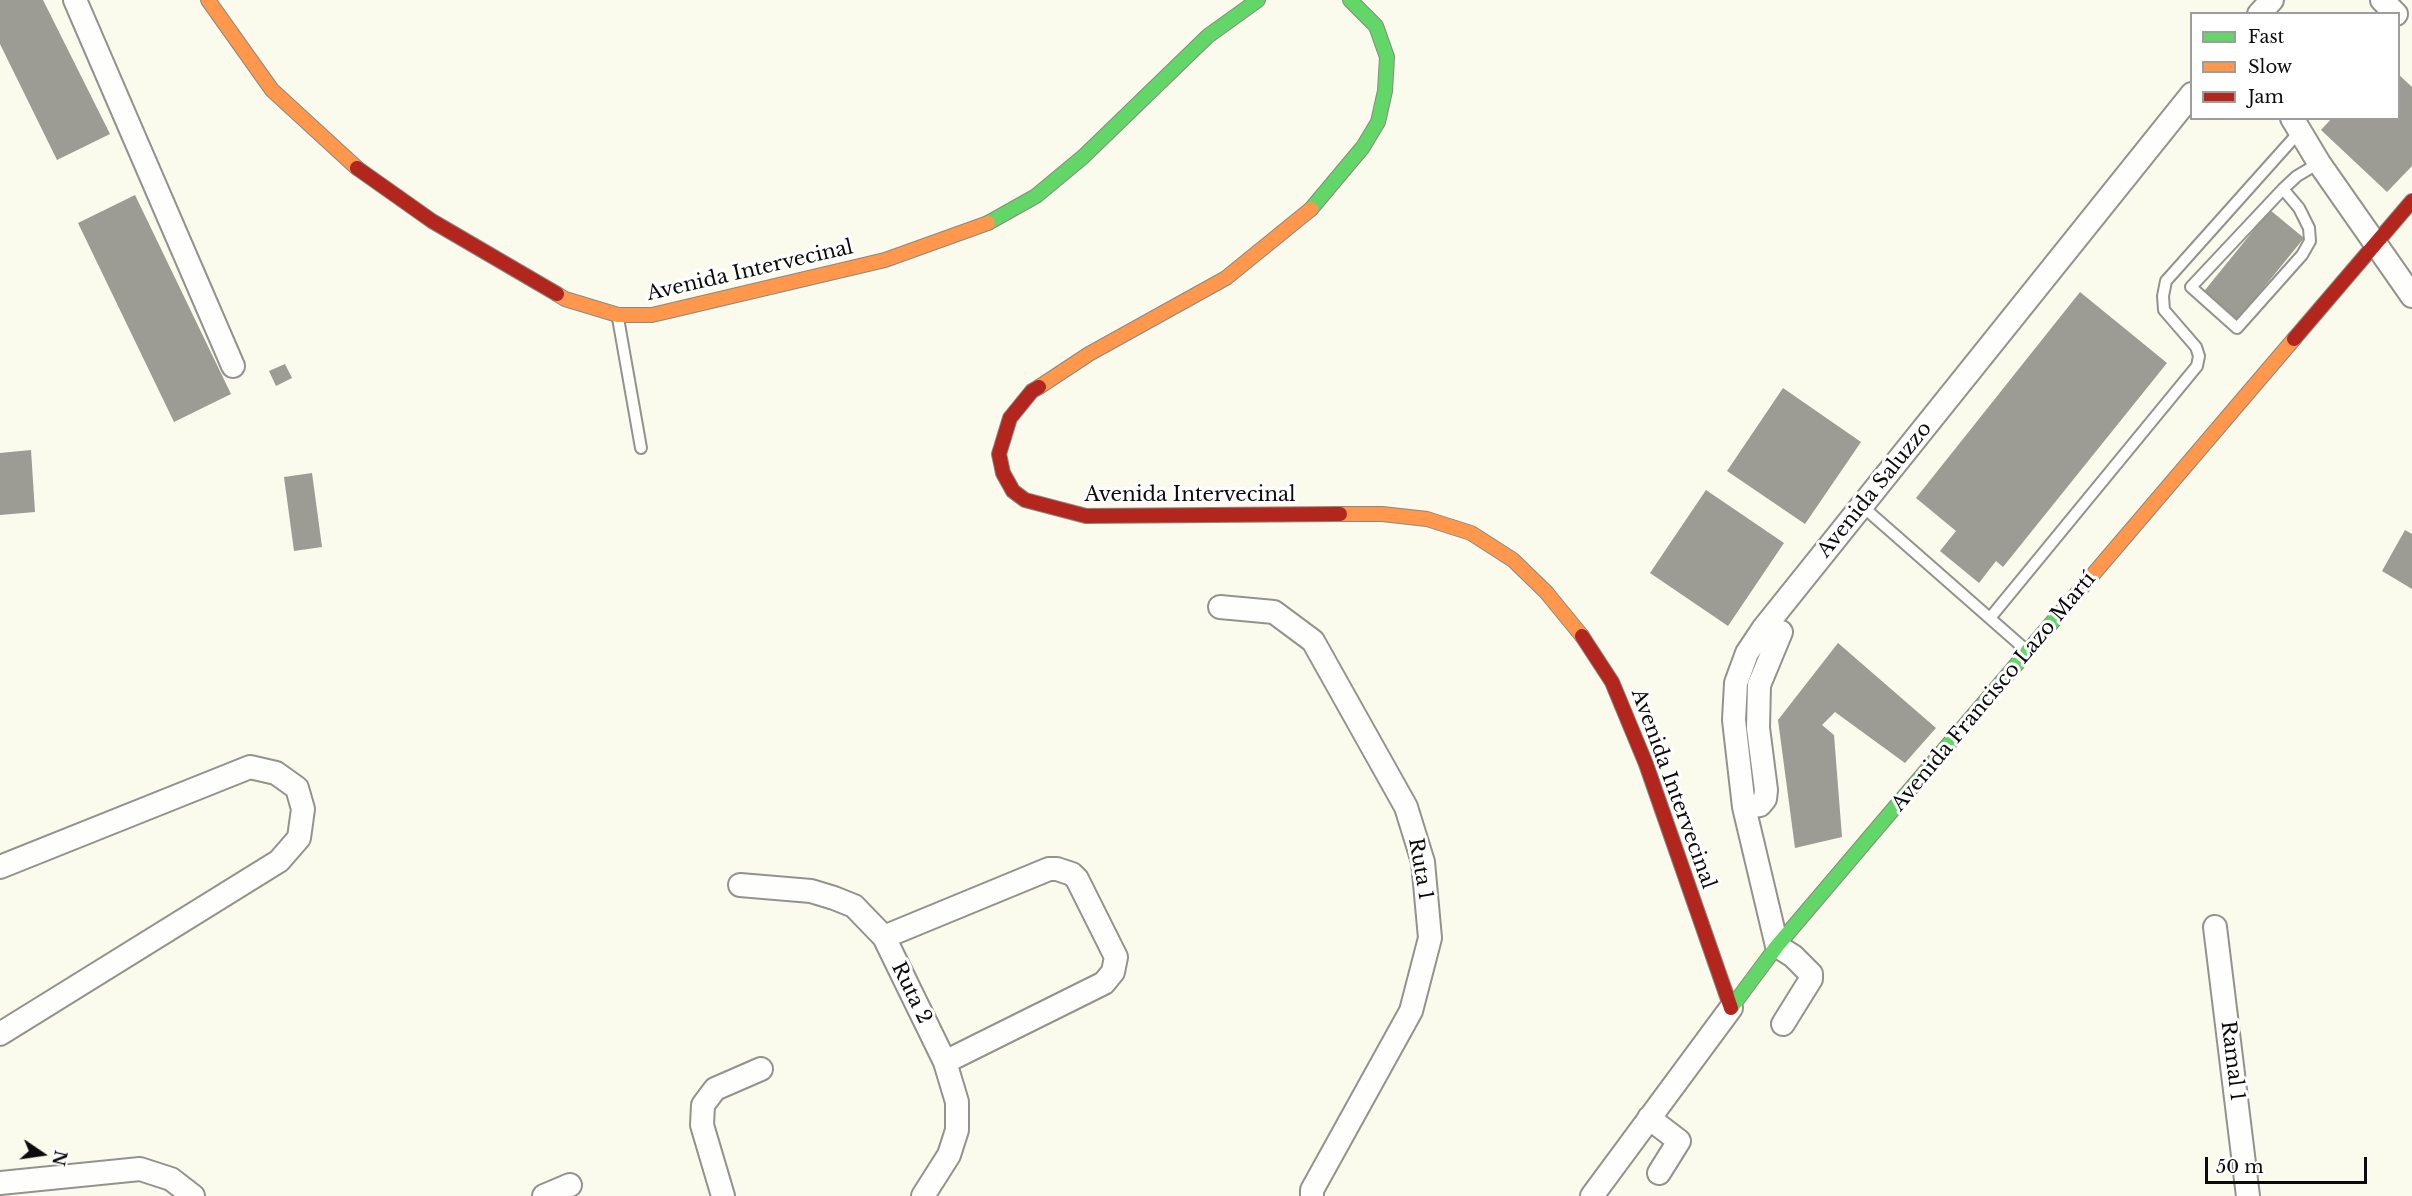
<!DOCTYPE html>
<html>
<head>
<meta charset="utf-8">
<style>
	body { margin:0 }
	#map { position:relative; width:2412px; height:1196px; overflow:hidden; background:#fafaed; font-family:"Libre Baskerville",serif }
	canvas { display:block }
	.legend { position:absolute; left:2190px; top:12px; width:210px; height:108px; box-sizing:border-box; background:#fff; border:2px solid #9d9d9d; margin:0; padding:8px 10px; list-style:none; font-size:18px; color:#0b0b0b }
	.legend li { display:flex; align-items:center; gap:12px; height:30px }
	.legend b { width:30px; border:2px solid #9d9d9d }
	.north { position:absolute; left:12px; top:1124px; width:60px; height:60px; -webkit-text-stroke:4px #fff; paint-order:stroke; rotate:103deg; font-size:16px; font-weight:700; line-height:24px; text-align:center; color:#0b0b0b }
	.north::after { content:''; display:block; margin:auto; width:21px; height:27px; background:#0b0b0b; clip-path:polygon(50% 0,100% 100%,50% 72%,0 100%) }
	.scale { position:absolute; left:2205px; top:1157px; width:162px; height:27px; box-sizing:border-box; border:3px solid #0b0b0b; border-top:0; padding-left:8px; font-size:18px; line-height:21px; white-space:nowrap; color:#0b0b0b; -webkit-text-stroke:4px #fff; paint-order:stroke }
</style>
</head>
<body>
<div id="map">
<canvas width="2412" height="1196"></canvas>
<ul class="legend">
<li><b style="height:8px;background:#63d668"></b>Fast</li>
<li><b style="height:8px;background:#ff974d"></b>Slow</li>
<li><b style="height:8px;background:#b3261e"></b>Jam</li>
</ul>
<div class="north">N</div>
<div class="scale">50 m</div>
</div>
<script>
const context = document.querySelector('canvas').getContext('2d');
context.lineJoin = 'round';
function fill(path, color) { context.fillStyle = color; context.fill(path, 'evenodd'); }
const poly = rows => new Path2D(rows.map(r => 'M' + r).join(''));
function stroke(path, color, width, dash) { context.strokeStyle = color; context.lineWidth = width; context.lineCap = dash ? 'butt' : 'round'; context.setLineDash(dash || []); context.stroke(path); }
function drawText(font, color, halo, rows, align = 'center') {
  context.font = font + ' "Libre Baskerville",serif'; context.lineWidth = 6; context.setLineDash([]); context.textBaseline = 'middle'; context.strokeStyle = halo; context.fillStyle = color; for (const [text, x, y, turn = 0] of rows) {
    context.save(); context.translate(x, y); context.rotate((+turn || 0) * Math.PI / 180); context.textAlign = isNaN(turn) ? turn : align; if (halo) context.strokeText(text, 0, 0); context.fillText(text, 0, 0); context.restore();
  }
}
const building = poly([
	[0,0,43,0,110,134,57,160,0,44],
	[2398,74,2412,87,2412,166,2387,192,2321,130,2332,118,2398,118],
	[135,195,231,394,174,422,78,223],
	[2270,210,2304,238,2235,323,2201,295],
	[2080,292,2167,363,2003,567,1996,561,1979,583,1940,551,1956,531,1916,498],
	[285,364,292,378,276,386,269,371],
	[1783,388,1861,442,1805,524,1727,471],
	[31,450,35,512,0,515,0,453],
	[312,473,322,547,294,551,284,477],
	[1706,490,1784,543,1728,626,1650,573],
	[2405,530,2412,534,2412,589,2382,571],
	[1838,643,1936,728,1905,763,1835,712,1822,725,1834,735,1842,837,1795,848,1778,720]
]);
const lane = poly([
	[2283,189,2299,208,2309,228,2310,241,2302,255,2237,328,2191,287,2283,189],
	[2283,189,2297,176,2319,163],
	[618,318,641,448],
	[1862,506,2026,650],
	[1990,618,2197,366,2199,356,2196,347,2164,310,2163,296,2166,281,2300,131]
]);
const street = poly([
	[75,0,233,366],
	[2382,0,2396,14],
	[2259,14,2272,0],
	[2292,118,2319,163,2412,296],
	[1220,607,1274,612,1313,641,1406,807,1423,862,1430,938,1411,1011,1312,1190,1312,1196],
	[1744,807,1760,805,1765,799,1766,790,1758,728,1759,685,1781,632],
	[0,867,250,767,276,773,297,788,303,809,299,838,279,861,0,1034],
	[740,885,811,891,834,898,854,906,884,937,945,1062,957,1102,957,1130,949,1155,923,1196],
	[2215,927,2248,1196],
	[884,937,1049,869,1057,869,1072,874,1077,879,1116,957,1113,972,1104,983,945,1062],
	[1783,1024,1811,979,1811,974,1793,956,1777,946,1744,807,1734,720,1736,683,1747,653,1763,629,2192,94],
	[1649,1118,1679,1141,1659,1173],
	[0,1183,140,1169,171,1179,193,1196],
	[544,1196,570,1185],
	[723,1196,702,1125,703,1105,715,1089,761,1069],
	[1592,1196,1731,1008]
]);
const fast = poly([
	[1311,209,1363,147,1378,122,1385,91,1387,57,1376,26,1350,0],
	[988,223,1036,196,1083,157,1208,36,1258,0],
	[1731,1008,1777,946,2061,612]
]);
const slow = poly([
	[208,0,272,90,357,168],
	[557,294,565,299,618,315,652,315,885,260,988,223],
	[1039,387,1089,354,1226,278,1311,209],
	[1340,514,1382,514,1427,519,1471,533,1513,560,1546,592,1582,636],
	[2061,612,2294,339]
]);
const jam = poly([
	[357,168,432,221,557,294],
	[2294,339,2412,201],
	[1039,387,1032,391,1010,418,999,454,1003,473,1013,491,1025,500,1086,516,1340,514],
	[1582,636,1612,682,1646,764,1731,1008]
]);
const streetNames = [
	["Avenida Intervecinal",750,271,-13],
	["Avenida Saluzzo",1875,490,-51],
	["Avenida Intervecinal",1190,495],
	["Avenida Francisco Lazo Martí",1994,692,-50],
	["Avenida Intervecinal",1673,789,70],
	["Ruta 1",1420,869,80],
	["Ruta 2",911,993,64],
	["Ramal 1",2232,1061,83]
];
fill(building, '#9c9b94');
stroke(lane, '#93938d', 14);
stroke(street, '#93938d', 26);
stroke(fast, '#898983', 16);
stroke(slow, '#898983', 16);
stroke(jam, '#898983', 16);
stroke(lane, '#fefefc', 10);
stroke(street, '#fefefc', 22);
stroke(fast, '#63d668', 14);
stroke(slow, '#ff974d', 14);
stroke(jam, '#b3261e', 14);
drawText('20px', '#0b0b0b', '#fff', streetNames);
</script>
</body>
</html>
